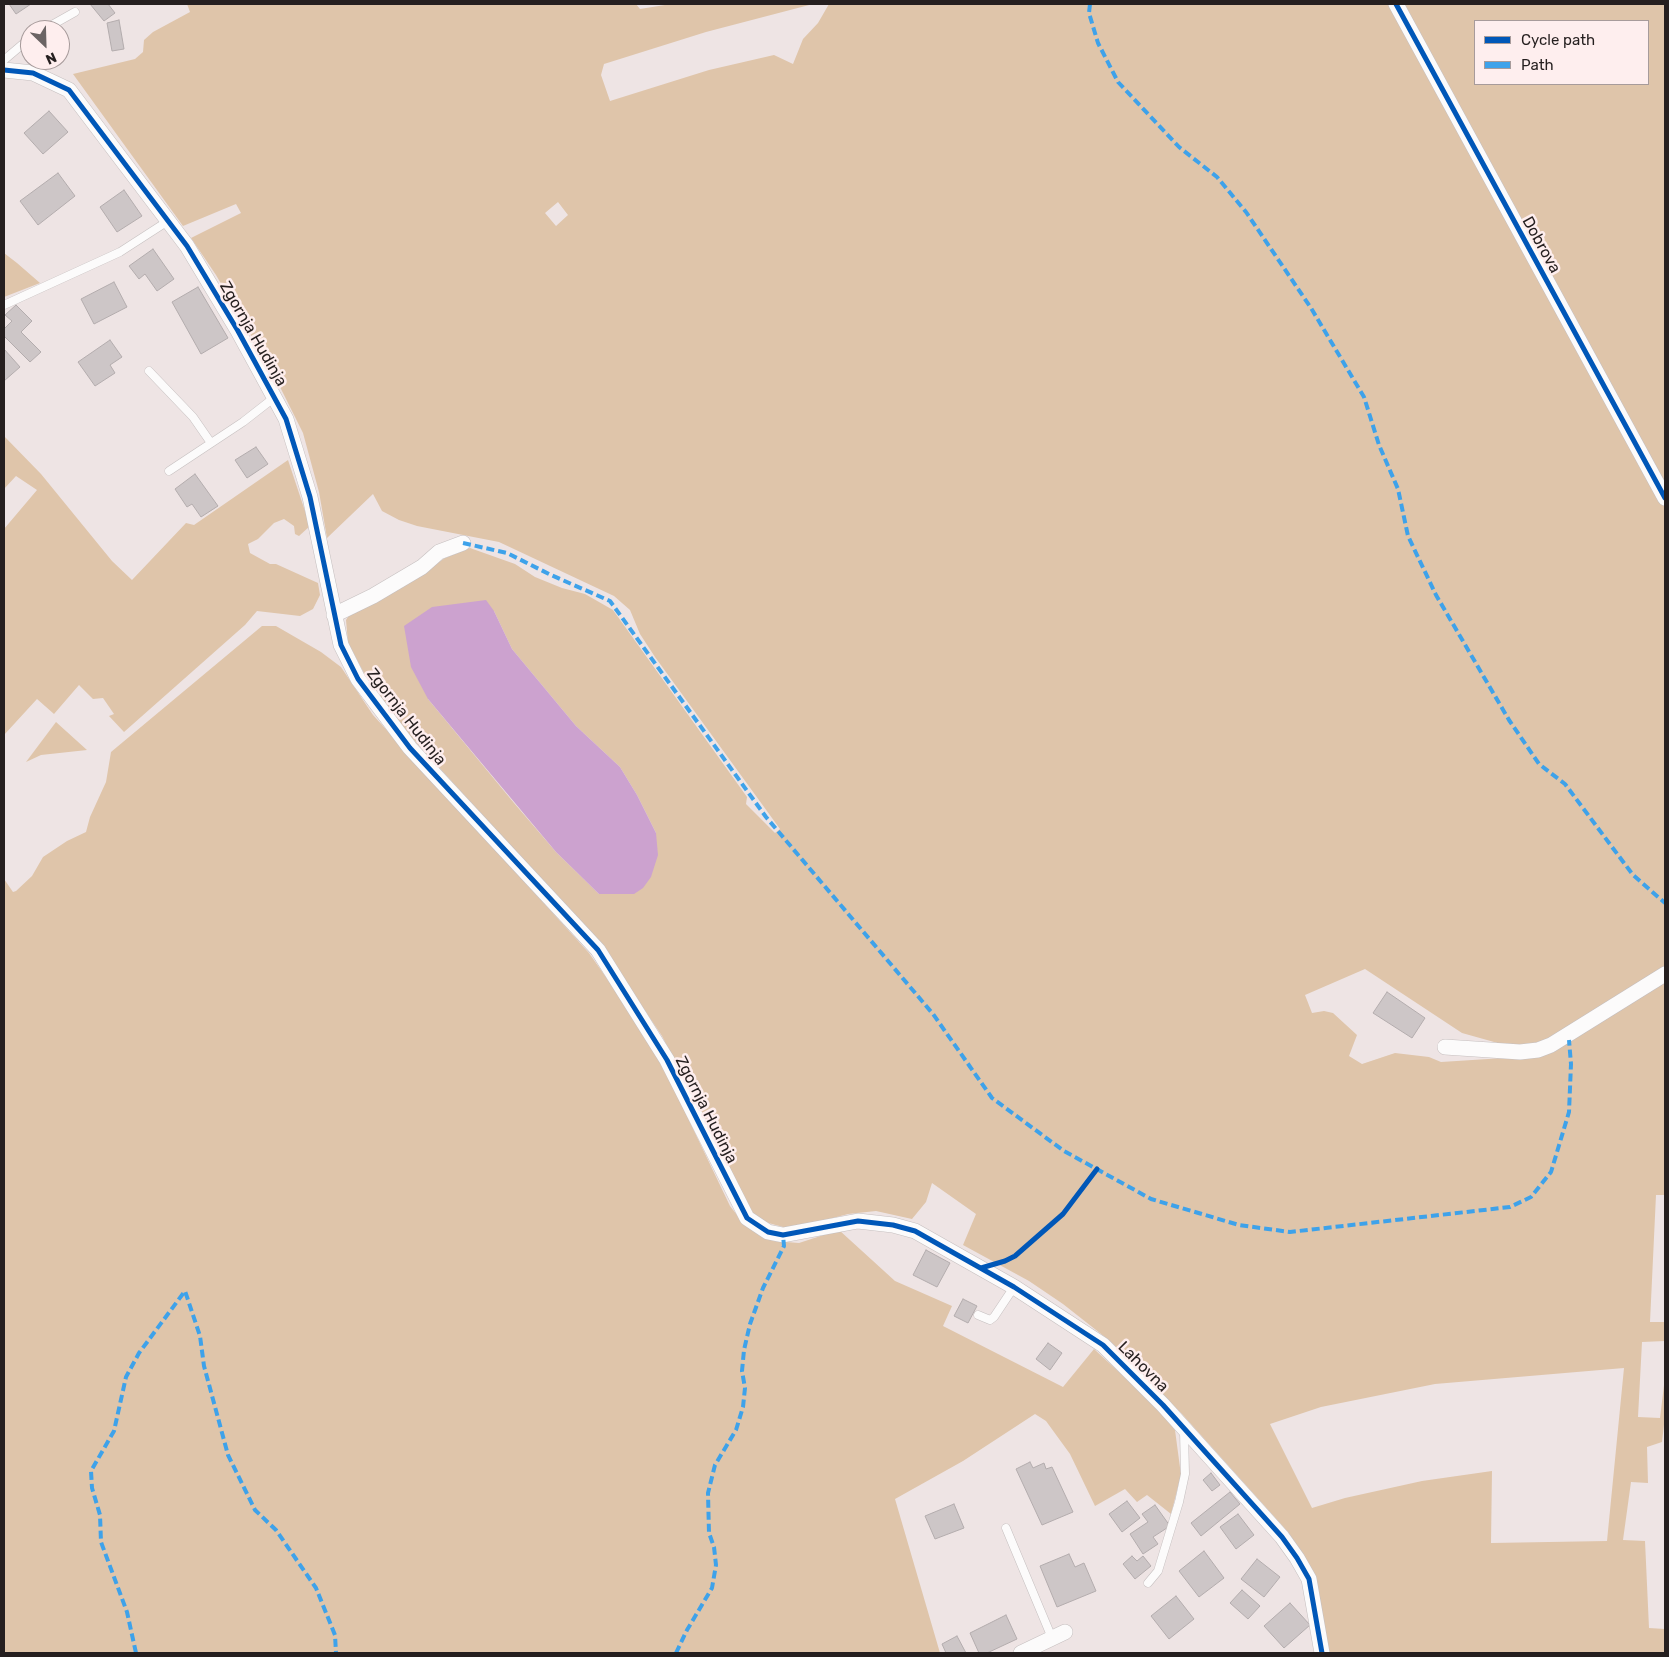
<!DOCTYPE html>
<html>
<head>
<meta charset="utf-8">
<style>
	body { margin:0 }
	#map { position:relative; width:1669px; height:1657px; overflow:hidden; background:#eee4e4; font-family:Rubik,sans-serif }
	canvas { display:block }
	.frame { position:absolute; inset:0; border:5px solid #251f1f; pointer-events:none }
	.legend { position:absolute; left:1474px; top:20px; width:175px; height:65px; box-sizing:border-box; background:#feeeee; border:1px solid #a79b9b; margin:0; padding:6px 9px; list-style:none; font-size:15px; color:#251f1f }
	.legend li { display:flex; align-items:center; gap:10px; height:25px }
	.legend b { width:25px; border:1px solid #a79b9b }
	.north { position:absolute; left:20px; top:20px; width:50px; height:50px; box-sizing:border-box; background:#feeeee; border:1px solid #a79b9b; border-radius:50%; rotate:156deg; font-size:14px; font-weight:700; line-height:20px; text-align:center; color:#251f1f }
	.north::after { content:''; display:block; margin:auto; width:18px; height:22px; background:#6b6464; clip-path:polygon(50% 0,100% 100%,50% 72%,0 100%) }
</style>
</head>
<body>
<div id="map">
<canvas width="1669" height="1657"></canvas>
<div class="frame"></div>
<ul class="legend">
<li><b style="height:6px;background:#0057b8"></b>Cycle path</li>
<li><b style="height:6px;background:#3ea2ea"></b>Path</li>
</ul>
<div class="north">N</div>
</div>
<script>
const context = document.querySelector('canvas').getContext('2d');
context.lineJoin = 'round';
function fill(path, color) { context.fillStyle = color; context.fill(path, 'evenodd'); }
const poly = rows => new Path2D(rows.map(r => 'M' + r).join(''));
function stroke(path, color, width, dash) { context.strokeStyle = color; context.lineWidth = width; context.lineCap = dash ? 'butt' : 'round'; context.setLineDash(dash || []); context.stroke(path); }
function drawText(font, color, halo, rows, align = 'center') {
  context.font = font + ' Rubik,sans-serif'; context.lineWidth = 5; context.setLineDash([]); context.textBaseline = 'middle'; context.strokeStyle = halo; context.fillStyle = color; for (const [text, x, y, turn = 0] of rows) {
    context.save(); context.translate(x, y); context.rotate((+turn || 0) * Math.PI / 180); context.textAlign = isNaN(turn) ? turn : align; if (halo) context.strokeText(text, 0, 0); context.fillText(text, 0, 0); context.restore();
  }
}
const green = poly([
	[187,4,636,4,640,9,671,4,813,4,706,32,604,64,601,75,610,101,709,70,774,55,793,64,803,39,818,23,829,4,1665,4,1665,968,1542,1045,1512,1047,1462,1033,1365,969,1305,995,1312,1013,1324,1011,1333,1013,1357,1035,1349,1056,1362,1064,1395,1053,1429,1057,1441,1062,1535,1056,1665,980,1665,1195,1656,1195,1650,1322,1665,1322,1665,1341,1642,1342,1638,1417,1660,1418,1665,1377,1665,1416,1662,1442,1647,1447,1648,1483,1631,1482,1623,1540,1645,1541,1649,1628,1665,1629,1665,1653,1327,1653,1302,1553,1288,1532,1182,1414,1110,1341,1063,1304,1029,1281,963,1245,976,1214,932,1183,926,1202,912,1219,876,1211,848,1214,799,1227,783,1227,765,1222,750,1211,662,1036,613,963,597,940,391,715,365,675,348,643,346,620,355,606,433,566,445,558,470,548,515,564,535,577,562,588,585,594,613,610,747,797,746,804,775,833,780,829,655,657,640,634,630,610,614,596,499,542,417,526,399,520,382,511,373,494,327,538,319,492,303,433,276,379,216,275,191,238,241,213,236,204,183,226,73,74,135,59,143,52,144,40,153,32,190,12],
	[1475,21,1648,21,1648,84,1475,84],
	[558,202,568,215,556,226,545,213],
	[494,611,512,649,576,726,620,767,637,795,656,833,599,894,556,852,514,803,428,699],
	[1624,1368,1607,1541,1491,1543,1492,1471,1422,1481,1345,1498,1312,1508,1270,1424,1321,1407,1435,1384],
	[4,253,17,263,40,283,4,297],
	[4,436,41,474,112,561,132,580,186,523,194,525,288,460,310,526,299,536,295,534,294,526,284,519,274,523,258,539,248,544,250,553,270,564,276,564,318,583,320,595,313,609,300,616,257,611,245,625,124,732,109,716,114,714,103,698,93,699,79,685,54,714,37,699,4,735,4,529,37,490,16,476,4,489],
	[262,626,276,626,321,652,341,667,373,715,589,953,652,1043,730,1206,737,1215,773,1241,799,1243,839,1230,895,1281,952,1306,943,1326,1063,1387,1094,1349,1159,1409,1175,1430,1181,1475,1171,1514,1147,1495,1137,1502,1125,1489,1095,1506,1070,1454,1046,1421,1035,1414,963,1461,895,1499,940,1653,4,1653,4,879,13,892,16,891,32,876,43,857,67,841,86,832,90,817,106,782,111,752],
	[56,722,87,750,41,755,26,762]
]);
const water = poly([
	[486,600,494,611,512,649,576,726,620,767,637,795,656,833,658,855,651,877,643,888,634,894,599,894,556,852,428,699,411,667,404,626,432,607]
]);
const building = poly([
	[9,4,31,4,16,14,9,4],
	[90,4,108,4,115,13,104,21,90,4],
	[119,20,124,49,112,51,107,23,119,20],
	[49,111,68,132,43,154,24,133,49,111],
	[58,173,75,196,38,225,20,201,58,173],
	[124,190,142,216,117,232,100,207,124,190],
	[153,249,174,279,157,291,145,274,139,279,129,266,153,249],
	[114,282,127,307,94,324,81,299,114,282],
	[198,287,228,338,201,354,172,302,198,287],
	[16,305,32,321,21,332,41,352,30,362,4,336,4,329,12,321,5,315,16,305],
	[110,340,122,357,110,365,115,373,95,386,78,362,110,340],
	[4,349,20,367,4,381,4,349],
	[256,447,268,464,247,478,235,460,256,447],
	[195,474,218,506,201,517,192,504,187,507,175,489,195,474],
	[1387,992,1425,1018,1412,1038,1373,1013,1387,992],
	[926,1250,950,1263,937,1287,913,1275,926,1250],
	[963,1299,977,1306,968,1323,954,1316,963,1299],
	[1048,1343,1062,1353,1050,1370,1036,1359,1048,1343],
	[1030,1462,1033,1468,1044,1463,1046,1469,1052,1467,1073,1512,1042,1525,1016,1469,1030,1462],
	[1211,1473,1220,1485,1212,1491,1203,1480,1211,1473],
	[1230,1492,1240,1504,1201,1536,1191,1523,1230,1492],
	[1127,1501,1140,1518,1122,1532,1109,1514,1127,1501],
	[954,1504,964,1528,935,1539,925,1516,954,1504],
	[1155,1505,1170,1526,1153,1537,1158,1544,1143,1554,1130,1534,1148,1522,1142,1514,1155,1505],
	[1238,1514,1254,1535,1236,1549,1220,1527,1238,1514],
	[1204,1551,1224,1578,1199,1597,1179,1571,1204,1551],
	[1069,1554,1075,1567,1084,1563,1096,1591,1057,1607,1040,1566,1069,1554],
	[1132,1556,1137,1561,1143,1556,1151,1566,1135,1579,1123,1564,1132,1556],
	[1257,1559,1280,1577,1264,1597,1241,1579,1257,1559],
	[1242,1590,1260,1606,1248,1619,1230,1603,1242,1590],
	[1176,1596,1194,1619,1169,1639,1151,1616,1176,1596],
	[1290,1603,1310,1625,1284,1648,1264,1626,1290,1603],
	[1006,1615,1017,1639,987,1653,979,1653,970,1633,1006,1615],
	[957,1636,966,1653,946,1653,942,1644,957,1636]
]);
const service = poly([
	[43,30,75,12],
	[4,60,30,38],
	[4,305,120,252,168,221],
	[149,371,193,417,211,443],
	[169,471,243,422,275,397],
	[978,1315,990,1320,994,1317,1014,1287],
	[1006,1528,1052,1638],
	[1148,1583,1158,1571,1179,1502,1185,1474,1184,1431]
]);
const minor = poly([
	[1396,4,1665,498],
	[4,70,33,73,69,90,187,246,238,331,286,419,310,497,341,645,358,679,410,748,598,950,667,1060,747,1218,768,1232,783,1235,858,1221,893,1225,915,1231,1014,1287,1103,1345,1163,1405,1282,1537,1297,1558,1309,1579,1322,1653],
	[334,615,373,596,422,567,439,552,463,543],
	[1445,1047,1520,1052,1538,1050,1551,1045,1665,974],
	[1021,1653,1065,1632]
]);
const quiet = poly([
	[1090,4,1089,13,1098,43,1118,82,1179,147,1217,177,1246,212,1311,308,1364,397,1379,445,1398,489,1408,536,1436,595,1509,720,1539,764,1565,784,1633,875,1665,903],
	[463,543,507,553,551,575,610,601,766,817,933,1014,992,1098,1064,1151,1151,1199,1239,1225,1290,1232,1510,1207,1531,1197,1551,1172,1569,1112,1571,1064,1569,1040],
	[136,1653,127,1612,101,1542,100,1515,92,1488,91,1471,114,1431,126,1377,139,1353,185,1291,200,1336,204,1366,228,1455,255,1510,276,1530,316,1588,335,1635,336,1653],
	[676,1653,687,1630,712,1588,716,1565,714,1547,709,1533,708,1493,715,1465,736,1430,743,1407,745,1388,742,1371,744,1350,750,1324,763,1288,784,1246,783,1235]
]);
const cycleway = poly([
	[1396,4,1665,498],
	[4,70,33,73,69,90,187,246,238,331,286,419,310,497,341,645,358,679,410,748,598,950,667,1060,747,1218,768,1232,783,1235,858,1221,893,1225,915,1231,1014,1287,1103,1345,1163,1405,1282,1537,1297,1558,1309,1579,1322,1653],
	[981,1268,1005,1261,1015,1256,1063,1214,1097,1169]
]);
const streetNames = [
	["Dobrova",1541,245,61],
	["Zgornja Hudinja",253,334,60],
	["Zgornja Hudinja",406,717,52],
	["Zgornja Hudinja",706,1110,63],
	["Lahovna",1143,1367,45]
];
fill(green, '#dfc5aa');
fill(water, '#cca2cf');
fill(building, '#cdc6c7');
stroke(building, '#b3acad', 1);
stroke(service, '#c5bfbf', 9);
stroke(minor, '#c5bfbf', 16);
stroke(service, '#fcfbfb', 8);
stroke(minor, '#fcfbfb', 15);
stroke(quiet, '#3ea2ea', 4, [8, 4]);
stroke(cycleway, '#0057b8', 5);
drawText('16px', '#251f1f', '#feeeee', streetNames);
</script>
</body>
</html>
